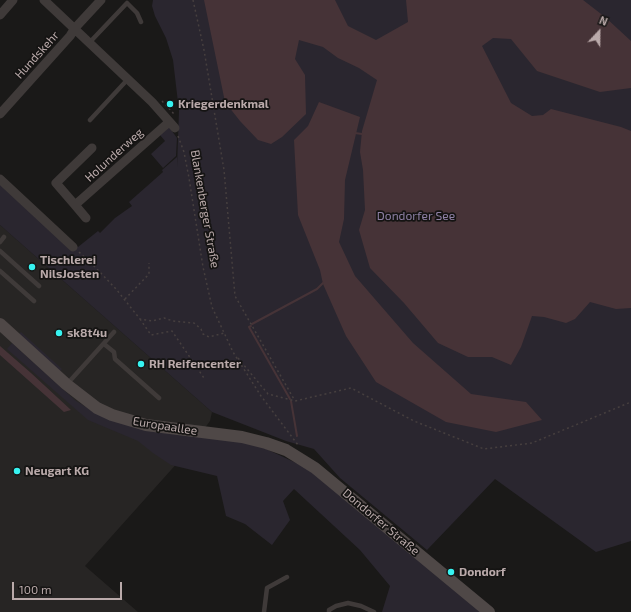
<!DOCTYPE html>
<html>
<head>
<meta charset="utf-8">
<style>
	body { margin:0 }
	#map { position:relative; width:631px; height:612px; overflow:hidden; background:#1a1918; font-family:"Exo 2",sans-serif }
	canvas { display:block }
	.north { position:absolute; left:579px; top:12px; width:40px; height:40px; -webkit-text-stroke:3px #151413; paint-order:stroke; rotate:22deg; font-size:11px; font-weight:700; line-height:16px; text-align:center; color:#baaaaa }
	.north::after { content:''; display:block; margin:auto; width:14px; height:18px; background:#baaaaa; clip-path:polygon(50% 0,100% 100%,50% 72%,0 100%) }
	.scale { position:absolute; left:12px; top:582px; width:110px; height:18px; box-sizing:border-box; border:2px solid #baaaaa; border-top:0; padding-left:5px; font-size:12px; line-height:14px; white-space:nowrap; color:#baaaaa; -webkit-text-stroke:3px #151413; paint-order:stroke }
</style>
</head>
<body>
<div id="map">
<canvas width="631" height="612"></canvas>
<div class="north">N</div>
<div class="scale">100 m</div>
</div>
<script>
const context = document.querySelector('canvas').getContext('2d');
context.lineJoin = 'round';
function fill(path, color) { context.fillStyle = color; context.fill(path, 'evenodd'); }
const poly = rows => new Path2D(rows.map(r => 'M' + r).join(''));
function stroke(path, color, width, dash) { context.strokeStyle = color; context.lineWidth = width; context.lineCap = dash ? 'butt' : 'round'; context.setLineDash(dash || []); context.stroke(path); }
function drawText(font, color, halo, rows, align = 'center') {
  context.font = font + ' "Exo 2",sans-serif'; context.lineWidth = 3.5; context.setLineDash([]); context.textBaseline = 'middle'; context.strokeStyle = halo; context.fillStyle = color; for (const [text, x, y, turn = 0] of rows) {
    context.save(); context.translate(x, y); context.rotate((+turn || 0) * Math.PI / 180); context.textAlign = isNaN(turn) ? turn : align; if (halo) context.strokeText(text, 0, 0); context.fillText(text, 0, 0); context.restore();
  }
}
const built = poly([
	[0,225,212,412,210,421,188,451,85,566,138,612,0,612]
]);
const green = poly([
	[153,0,631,0,631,541,596,552,495,479,427,550,340,478,314,449,286,441,212,412,0,225,0,183,78,247,98,231,100,233,115,218,132,206,129,202,163,172,162,170,177,157,177,167,179,111,173,60,166,38,155,16,152,6],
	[169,127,177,138,176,156,163,168,151,154,165,141,160,135],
	[21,332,62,369,60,371,19,334],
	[12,343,76,401,93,411,234,439,264,448,307,468,481,612,382,612,390,586,360,550,294,489,283,501,290,520,272,545,245,524,226,516,217,476,171,465,153,453,138,441,88,420,7,349]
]);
const water = poly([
	[204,0,335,0,348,26,376,40,408,22,406,0,583,0,605,17,631,41,631,88,600,92,537,71,511,39,493,38,482,46,511,103,532,116,543,115,551,109,621,127,631,131,631,308,616,309,590,302,575,319,566,323,544,317,532,316,521,347,511,365,492,357,468,357,438,343,404,303,370,268,359,230,365,210,363,170,360,152,362,131,377,80,359,68,338,58,323,47,299,40,295,59,305,75,306,114,282,137,271,144,258,140,240,121,225,102],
	[319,102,360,117,345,180,344,219,339,242,355,276,413,343,471,394,526,402,542,420,496,432,446,422,376,382,346,336,323,284,320,270,298,215,294,140,308,126],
	[0,346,31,373,71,410,64,412,0,355]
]);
const stream = poly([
	[355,133,362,134],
	[252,324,317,289,323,283],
	[251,326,249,327,290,399],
	[291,401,297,436]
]);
const path = poly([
	[193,0,204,50,224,170,235,296,295,401],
	[162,101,174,114],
	[178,136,184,152,189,178,203,267,212,307,233,352,261,396,298,445],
	[79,252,96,268,116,289,140,319,152,321,164,318,173,321,194,323,201,329,203,334,209,337,224,333],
	[125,299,149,274,149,263],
	[140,319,151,335,172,331,204,378],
	[238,358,268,394,295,401,351,388,414,421,484,449,532,443,631,402]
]);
const service = poly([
	[90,42,127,3,137,13,141,22],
	[90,120,128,79],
	[0,242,4,237],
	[0,251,39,286],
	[0,271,34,301],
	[104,344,114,352,115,359,159,398],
	[68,383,114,332],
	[264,612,267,588,287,577],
	[329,612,329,610,336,606,348,603,361,606,374,612]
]);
const minor = poly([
	[44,0,152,102,175,128],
	[0,15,13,0],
	[0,114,70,36,75,28,101,0],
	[92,148,56,183,75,205,169,122],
	[0,179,73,247],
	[75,205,86,218]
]);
const secondary = poly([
	[0,324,66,384,97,408,112,415,146,425,242,437,266,443,286,450,315,468,489,612]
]);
const markers = [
	[170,104,4,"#37f3f1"],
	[32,267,4,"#37f3f1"],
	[59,333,4,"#37f3f1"],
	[141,364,4,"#37f3f1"],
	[17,471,4,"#37f3f1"],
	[451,572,4,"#37f3f1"]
];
const streetNames = [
	["Hundskehr",37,55,-48],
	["Holunderweg",114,155,-42],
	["Blankenberger Straße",205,209,80],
	["Europaallee",165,426,9],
	["Dondorfer Straße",381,522,40]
];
const poiNames = [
	["Kriegerdenkmal",178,104],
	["Tischlerei",40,260],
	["NilsJosten",40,274],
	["sk8t4u",67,333],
	["RH Reifencenter",149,364],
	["Neugart KG",25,471],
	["Dondorf",459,572]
];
const parkNames = [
	["Dondorfer See",416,216]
];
fill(built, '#272524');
fill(green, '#2a262f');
fill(water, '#463337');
stroke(stream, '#463337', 2);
stroke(path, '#463f3f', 1.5, [2, 3]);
stroke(service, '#3f3a39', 4.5);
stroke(minor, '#3f3a39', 9);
stroke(secondary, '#4f4847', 12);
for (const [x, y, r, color] of markers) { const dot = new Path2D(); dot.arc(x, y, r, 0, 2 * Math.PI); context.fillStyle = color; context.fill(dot); stroke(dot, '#151413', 1.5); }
drawText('12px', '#baaaaa', '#151413', streetNames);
drawText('bold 12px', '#baaaaa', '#151413', poiNames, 'left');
drawText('12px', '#8f81a5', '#151413', parkNames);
</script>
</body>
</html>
